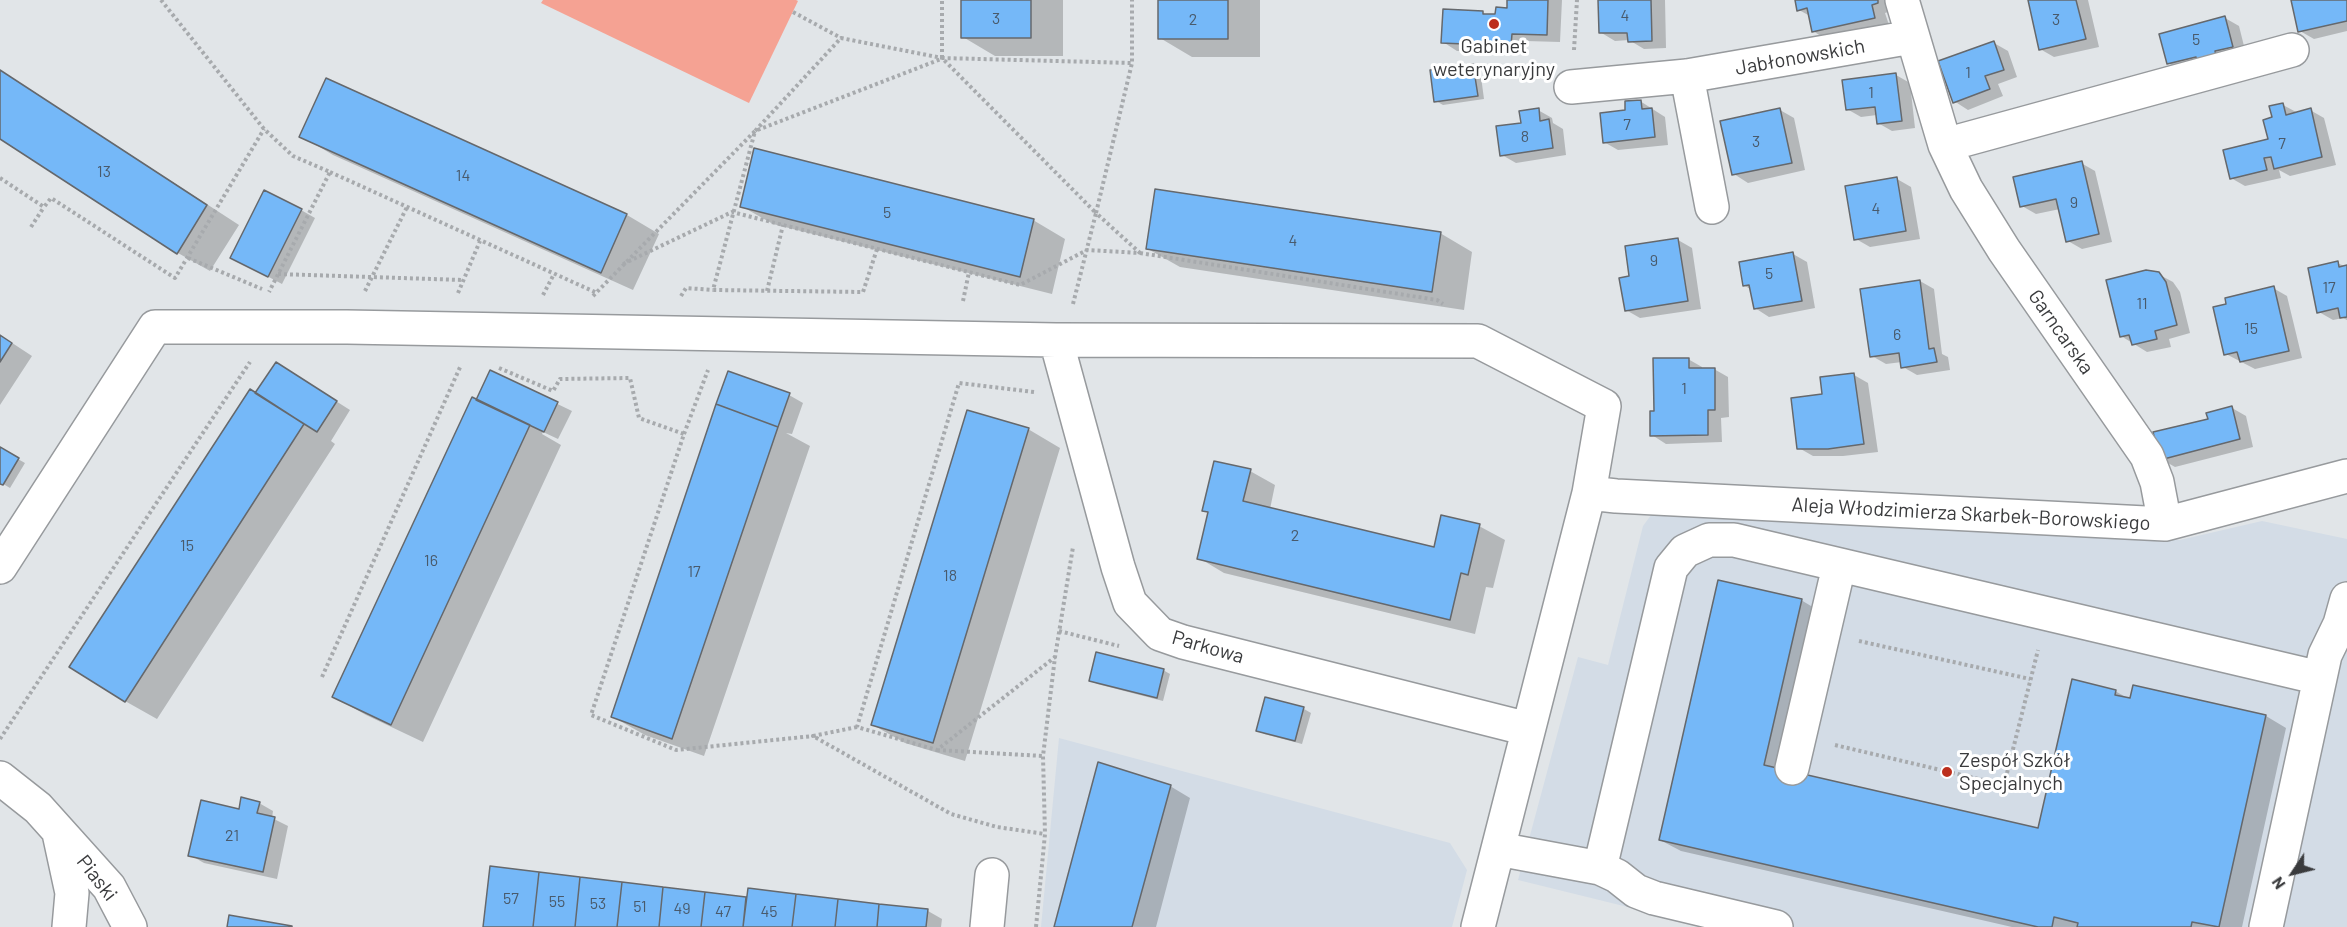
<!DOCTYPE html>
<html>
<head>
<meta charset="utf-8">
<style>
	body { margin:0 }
	#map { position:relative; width:2347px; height:927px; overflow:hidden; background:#e1e5e8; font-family:Barlow,sans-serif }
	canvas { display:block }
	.north { position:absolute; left:2263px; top:843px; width:60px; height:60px; -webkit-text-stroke:4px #fff; paint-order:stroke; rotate:235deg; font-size:16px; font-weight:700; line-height:24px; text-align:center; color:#3a3b3d }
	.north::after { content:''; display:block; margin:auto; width:21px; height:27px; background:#3a3b3d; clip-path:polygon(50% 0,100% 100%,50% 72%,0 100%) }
</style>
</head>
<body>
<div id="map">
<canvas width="2347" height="927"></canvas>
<div class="north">N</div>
</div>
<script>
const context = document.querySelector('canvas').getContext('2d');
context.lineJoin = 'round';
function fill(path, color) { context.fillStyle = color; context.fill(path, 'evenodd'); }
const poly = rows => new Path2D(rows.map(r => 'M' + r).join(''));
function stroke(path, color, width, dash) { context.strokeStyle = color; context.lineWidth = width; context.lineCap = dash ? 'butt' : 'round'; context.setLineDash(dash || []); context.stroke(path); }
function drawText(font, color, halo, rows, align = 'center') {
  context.font = font + ' Barlow,sans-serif'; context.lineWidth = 6; context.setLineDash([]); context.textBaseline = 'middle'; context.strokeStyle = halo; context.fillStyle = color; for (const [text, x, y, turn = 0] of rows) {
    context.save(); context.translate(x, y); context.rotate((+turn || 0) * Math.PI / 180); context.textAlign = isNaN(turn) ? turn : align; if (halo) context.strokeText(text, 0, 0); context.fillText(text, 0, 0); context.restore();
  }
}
const built = poly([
	[1654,511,2180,540,2262,521,2347,539,2347,927,1709,927,1518,880,1578,657,1608,665,1643,526],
	[1059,738,1450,843,1467,870,1452,927,1041,927]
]);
const green = poly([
	[543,0,796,0,798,1,749,103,541,3]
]);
const shadow = poly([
	[962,0,1063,0,1063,56,995,56,963,37],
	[1160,0,1260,0,1260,57,1192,57,1160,38],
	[1509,0,1562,0,1560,42,1526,41,1525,53,1457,51,1443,42,1482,12,1488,16,1497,16,1508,10],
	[1600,0,1665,0,1666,48,1644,49,1629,40,1615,41,1600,32],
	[1797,0,1889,0,1892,11,1885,13,1889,25,1827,40,1813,31,1810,16,1799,10],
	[2029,0,2088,0,2099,47,2054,57,2040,49],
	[2293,0,2347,0,2347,31,2314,39,2300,31],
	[2225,18,2239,26,2246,54,2182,71,2168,63],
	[1994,43,2008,51,2017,77,1998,84,2003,96,1968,110,1954,101],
	[1473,65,1480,69,1484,99,1443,105,1436,101,1432,71],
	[0,70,239,225,210,271,178,253,0,137],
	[1896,75,1910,83,1915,128,1892,131,1878,123,1877,115,1861,117,1847,109],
	[326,80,627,215,659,234,633,290,333,155,301,136],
	[1640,101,1665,117,1668,145,1618,150,1604,142,1627,112],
	[2283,105,2298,113,2310,110,2324,118,2336,165,2290,176,2279,170,2281,178,2245,186,2231,178,2270,140,2274,118],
	[1538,110,1552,118,1553,123,1563,129,1566,155,1516,163,1502,155,1523,124],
	[1780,110,1794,118,1805,170,1748,183,1734,174],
	[2081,163,2095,171,2112,242,2082,249,2068,241,2060,209,2036,214,2022,206],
	[1897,179,1911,187,1920,239,1870,247,1856,239],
	[741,206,1033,220,1065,239,1052,294,773,224],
	[301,210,315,218,282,284,246,265],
	[1440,233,1472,252,1464,310,1180,267,1148,249],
	[1678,240,1692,248,1701,309,1640,318,1626,310,1631,278],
	[1793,254,1807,262,1815,308,1769,317,1755,308,1752,290,1745,286],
	[2337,263,2347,267,2347,320,2343,318,2333,320,2319,312],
	[2158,274,2173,282,2180,292,2190,333,2169,339,2171,347,2147,352,2121,336],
	[1920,281,1934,289,1942,354,1948,357,1950,370,1917,375,1903,367,1902,362,1886,364,1872,356,1862,290],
	[2273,288,2287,296,2302,358,2255,369,2226,354],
	[0,335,32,356,0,405],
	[1688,359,1702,367,1702,369,1714,369,1728,377,1729,417,1721,418,1722,442,1666,444,1652,435,1655,412],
	[290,372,350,410,331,441,335,444,157,719,125,701,256,394],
	[491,372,572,411,558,439,543,432,542,434,561,445,423,742,366,715,334,697],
	[1854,375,1868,383,1878,452,1843,456,1813,456,1799,448,1823,395],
	[789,395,803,403,792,434,786,433,810,446,704,756,645,735,613,717],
	[2232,408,2246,416,2253,447,2175,467,2161,459,2209,420],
	[1028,429,1060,448,965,761,905,743,873,725],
	[0,449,25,463,10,488,0,482],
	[1250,471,1275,485,1270,509,1435,549,1479,526,1505,540,1493,588,1486,587,1475,634,1224,573,1199,558,1210,513,1204,510],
	[1801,600,1821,612,1785,772,2039,830,2115,691,2131,700,2266,716,2286,728,2242,927,2012,927,1681,851,1660,840],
	[1163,670,1170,674,1163,701,1097,684,1090,680],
	[1266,699,1304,709,1311,713,1302,744,1264,734,1258,730],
	[1170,786,1190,798,1156,927,1056,927],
	[259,803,273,811,272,818,288,826,277,879,204,863,190,855,240,810],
	[491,868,748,898,928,911,942,919,941,927,484,927]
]);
const building = poly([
	[961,0,1031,0,1031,38,961,38,961,0],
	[1158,0,1228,0,1228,39,1158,39,1158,0],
	[1507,0,1548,0,1547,35,1512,34,1511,46,1441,43,1443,9,1483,11,1483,14,1495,14,1496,7,1507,8,1507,0],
	[1598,0,1651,0,1652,41,1628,42,1627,33,1599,33,1598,0],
	[1795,0,1878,0,1878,3,1872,5,1875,18,1812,32,1807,8,1797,11,1795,0],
	[2028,0,2076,0,2086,39,2039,50,2028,0],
	[2291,0,2347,0,2347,21,2298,32,2291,0],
	[2225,16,2233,47,2215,51,2217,59,2198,64,2196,57,2167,64,2159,34,2225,16],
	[1994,41,2004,70,1985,76,1990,89,1953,103,1938,61,1994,41],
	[1473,64,1478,96,1434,102,1430,70,1473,64],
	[0,70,207,205,177,254,0,139,0,70],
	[1896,73,1902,121,1877,124,1875,107,1846,110,1842,80,1896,73],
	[326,78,627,214,601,273,299,137,326,78],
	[1641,100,1642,109,1652,108,1655,137,1603,143,1600,113,1625,110,1625,101,1641,100],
	[2283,103,2286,115,2311,108,2322,157,2274,169,2271,157,2264,158,2267,170,2230,179,2223,150,2268,139,2263,120,2272,117,2269,106,2283,103],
	[1539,108,1540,121,1549,119,1553,148,1500,156,1496,126,1521,123,1519,111,1539,108],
	[1780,108,1792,163,1732,175,1720,121,1780,108],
	[754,148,1034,219,1020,277,740,207,754,148],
	[2082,161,2099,234,2066,242,2056,199,2020,207,2013,177,2082,161],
	[1897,177,1906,231,1854,240,1845,186,1897,177],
	[1155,189,1441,232,1432,292,1146,249,1155,189],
	[264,190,302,209,268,277,230,258,264,190],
	[1678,238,1688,301,1625,311,1619,278,1629,276,1625,246,1678,238],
	[1793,252,1802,301,1754,309,1749,285,1743,286,1739,262,1793,252],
	[2338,261,2339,267,2347,265,2347,317,2340,318,2338,308,2317,313,2308,268,2338,261],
	[2146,270,2159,272,2166,282,2177,325,2155,331,2157,339,2132,345,2129,335,2120,337,2106,280,2146,270],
	[1920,280,1929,349,1934,348,1937,362,1901,368,1899,353,1870,357,1860,289,1920,280],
	[2274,286,2289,351,2240,362,2237,352,2224,355,2213,307,2226,304,2225,298,2274,286],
	[0,335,12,343,0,362,0,335],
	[1653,358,1689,358,1689,368,1715,368,1715,410,1708,410,1708,435,1650,436,1650,411,1654,411,1653,358],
	[276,362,337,401,317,432,255,393,276,362],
	[490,370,558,402,544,432,476,400,490,370],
	[728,371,790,393,778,427,716,404,728,371],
	[1854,373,1864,444,1828,449,1797,449,1791,398,1822,394,1820,377,1854,373],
	[250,389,304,424,125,702,69,667,250,389],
	[472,397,530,425,391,725,332,697,472,397],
	[716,404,778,427,672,739,611,717,716,404],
	[2232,406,2240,439,2160,460,2153,432,2208,419,2206,413,2232,406],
	[967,410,1029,428,933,743,871,725,967,410],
	[0,447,19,458,3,485,0,484,0,447],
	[1214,461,1251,469,1243,501,1434,547,1441,515,1480,524,1468,575,1461,573,1450,620,1197,559,1208,512,1202,511,1214,461],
	[1718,580,1802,599,1764,765,2038,828,2072,679,2116,690,2115,695,2130,698,2133,685,2266,715,2219,927,2192,922,2191,927,2077,927,2078,923,2054,917,2052,927,2038,927,1659,840,1718,580],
	[1096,652,1164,669,1157,698,1089,681,1096,652],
	[1265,697,1304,707,1295,741,1256,731,1265,697],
	[1098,762,1171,785,1132,927,1054,927,1098,762],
	[241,797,260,802,257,813,275,817,263,872,188,856,201,800,239,809,241,797],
	[490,866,539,872,533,927,483,927,490,866],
	[539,872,580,877,575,927,533,927,539,872],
	[580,877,622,882,617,927,575,927,580,877],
	[622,882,663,887,659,927,617,927,622,882],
	[663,887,705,892,701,927,659,927,663,887],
	[748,888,796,894,792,927,743,927,748,888],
	[705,892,746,897,743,927,701,927,705,892],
	[796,894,838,899,835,927,792,927,796,894],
	[838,899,879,904,877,927,835,927,838,899],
	[879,904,928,909,926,927,877,927,879,904],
	[229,915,292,926,292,927,227,927,229,915]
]);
const path = poly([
	[161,0,264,129,293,156,330,172,269,292],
	[793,12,841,38],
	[1574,50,1577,0],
	[942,58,942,0],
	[330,172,597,293],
	[0,178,44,207,51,198,175,278,264,129],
	[31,227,44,207],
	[877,249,863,292,713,290,755,131,841,38,942,58],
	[1140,253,1437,300,1443,304],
	[188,258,262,289],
	[623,264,732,212,1020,285,1087,250,1140,253,1096,213,1132,63],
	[278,274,463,280],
	[365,291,407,207],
	[767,291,783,225],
	[458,293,480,241],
	[543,295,554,274],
	[593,296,755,131,941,59],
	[681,296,686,288,713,290],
	[963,301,969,272],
	[1073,304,1096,213,942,58,1132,63,1132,0],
	[499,368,553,391,560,379,630,378,639,418,684,434,591,715,676,750,813,736],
	[1034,392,959,383,857,727,937,750,1055,657],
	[684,434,708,370],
	[1059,631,1119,646],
	[1859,641,2030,679],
	[322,677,461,365],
	[857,727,813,736,951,814,997,827,1045,834],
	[0,739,250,362],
	[1835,745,2004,785,2038,650],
	[937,750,1043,756],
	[1036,927,1045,834,1043,756,1055,657,1073,547]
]);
const minor = poly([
	[1902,0,1945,145,1966,189,2004,250,2147,456,2157,482,2165,524],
	[1687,76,1712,207],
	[1571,87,1687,76,1912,37],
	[1945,145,2292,50],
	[1056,340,1118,567,1130,603,1160,634,1183,642,1528,729],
	[1589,493,1616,496,2165,524,2347,476],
	[0,567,155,327,347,327,1056,340,1478,341,1604,406,1589,493,1478,927],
	[1792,768,1839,566],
	[0,778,38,808,109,887,130,927],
	[59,833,72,893,69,927],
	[1498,849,1600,868,1617,876,1636,891,1654,898,1776,927],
	[1600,868,1671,568,1685,551,1709,540,1734,540,2320,678],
	[987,927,992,875],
	[2266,927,2325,655,2340,624,2347,599]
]);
const markers = [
	[1494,24,6,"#bc2f1d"],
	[1947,772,6,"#bc2f1d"]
];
const numberNames = [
	["4",1625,16],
	["3",996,19],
	["2",1193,20],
	["3",2056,20],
	["5",2196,40],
	["1",1968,73],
	["1",1871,93],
	["7",1627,125],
	["8",1525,137],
	["3",1756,142],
	["7",2282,144],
	["13",104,172],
	["14",463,176],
	["9",2074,203],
	["4",1876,209],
	["5",887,213],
	["4",1293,241],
	["9",1654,261],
	["5",1769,274],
	["17",2329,288],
	["11",2142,304],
	["15",2251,329],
	["6",1897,335],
	["1",1684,389],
	["2",1295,536],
	["15",187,546],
	["16",431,561],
	["17",694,572],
	["18",950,576],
	["21",232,836],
	["57",511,899],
	["55",557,902],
	["53",598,904],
	["51",640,907],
	["49",682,909],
	["47",723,912],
	["45",769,912]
];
const poiNames = [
	["Gabinet",1494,46],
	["weterynaryjny",1494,69],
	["Zespół Szkół",1959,760,"left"],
	["Specjalnych",1959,783,"left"]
];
const streetNames = [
	["Jabłonowskich",1800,57,-10],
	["Garncarska",2061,332,55],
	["Aleja Włodzimierza Skarbek-Borowskiego",1971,514,3],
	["Parkowa",1208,647,16],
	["Piaski",97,878,52]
];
fill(built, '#d3dce6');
fill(green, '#f5a293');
fill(shadow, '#0003');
fill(building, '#75b8f8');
stroke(building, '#65686c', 1.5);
stroke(minor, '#979a9d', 36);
stroke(path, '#a7aaad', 4, [3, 3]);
stroke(minor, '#fff', 33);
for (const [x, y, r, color] of markers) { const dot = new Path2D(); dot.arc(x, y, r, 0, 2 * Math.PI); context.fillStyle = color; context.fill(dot); stroke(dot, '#fff', 2); }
drawText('16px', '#495a6c', null, numberNames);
drawText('20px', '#3a3b3d', '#fff', poiNames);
drawText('20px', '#3a3b3d', '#fff', streetNames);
</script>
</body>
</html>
